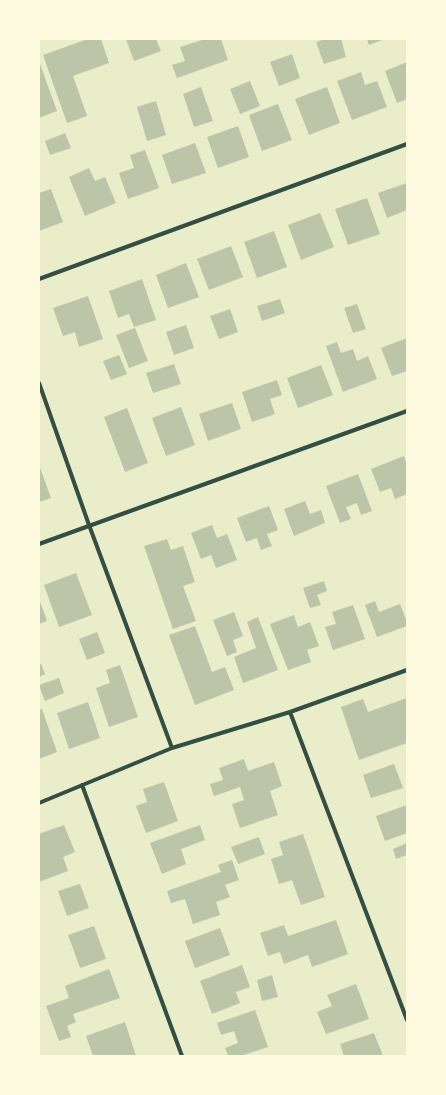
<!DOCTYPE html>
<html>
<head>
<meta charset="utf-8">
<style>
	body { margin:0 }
	#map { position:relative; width:446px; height:1095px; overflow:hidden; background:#e9edc9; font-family:"Noto Sans",sans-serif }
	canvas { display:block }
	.frame { position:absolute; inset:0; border:40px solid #fefae0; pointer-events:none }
</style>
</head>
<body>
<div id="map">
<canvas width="446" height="1095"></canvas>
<div class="frame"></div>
</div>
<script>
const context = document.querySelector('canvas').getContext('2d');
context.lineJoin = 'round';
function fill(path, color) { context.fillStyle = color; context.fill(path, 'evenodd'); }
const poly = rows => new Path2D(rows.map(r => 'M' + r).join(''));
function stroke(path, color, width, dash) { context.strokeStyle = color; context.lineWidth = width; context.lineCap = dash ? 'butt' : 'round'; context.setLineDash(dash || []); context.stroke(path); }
const building = poly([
	[88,39,101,39,109,63,73,76,87,116,67,123,43,55],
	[126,39,156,39,161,51,134,61],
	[205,39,221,39,228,60,177,78,172,65,185,61,180,47],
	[326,39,341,39,346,57,324,64,316,42],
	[367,39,385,39,369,45],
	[292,54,300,78,279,86,270,62],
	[39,61,57,111,39,118],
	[407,62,407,99,397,103,385,71],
	[361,72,365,85,377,81,387,107,352,120,337,81],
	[250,81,260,106,240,114,230,89],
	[201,87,213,121,194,127,183,94],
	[327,87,340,123,309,135,295,99],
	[156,101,166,135,147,141,137,107],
	[278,104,292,140,262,151,249,115],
	[238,126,249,157,218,168,207,137],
	[65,133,71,148,50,155,45,141],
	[195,143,206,173,172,184,162,155],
	[145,150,159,188,128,199,119,173,134,168,130,155],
	[89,168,95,181,105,177,116,203,85,216,69,177],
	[407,183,407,210,387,218,378,193],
	[51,189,63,222,39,231,39,193],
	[367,198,380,234,348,245,335,209],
	[320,213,334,247,301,260,288,225],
	[274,231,287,267,257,278,244,242],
	[231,246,243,277,209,290,197,259],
	[186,263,199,297,168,308,156,275],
	[142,279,156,320,134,327,129,314,118,318,109,291],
	[88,296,103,339,79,347,75,332,63,336,53,308],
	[280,299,285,313,262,321,257,306],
	[357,304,366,329,353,333,344,308],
	[230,309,238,332,219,339,210,316],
	[186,325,194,348,174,355,166,332],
	[135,328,148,361,129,368,116,335],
	[407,338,407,371,392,376,381,348],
	[337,342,341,353,353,349,357,361,368,356,377,379,343,392,326,346],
	[119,355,127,374,111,380,103,361],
	[174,364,181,384,153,393,146,373],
	[321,365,333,395,298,408,287,378],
	[277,380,282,395,270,399,275,414,252,422,242,392],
	[232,403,241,429,208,441,199,414],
	[181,407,195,445,166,456,152,418],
	[127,408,148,463,125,472,104,417],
	[404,456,407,465,407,494,395,499,391,488,380,492,371,469],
	[39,465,51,498,39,502],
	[358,474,372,511,361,515,357,503,346,507,351,519,340,523,326,486],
	[305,501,310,514,321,510,325,523,294,536,284,509],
	[269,506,278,530,267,534,272,546,261,550,257,538,246,542,237,518],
	[212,525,217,538,227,534,237,560,216,568,211,555,201,559,191,533],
	[167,539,171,550,183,546,195,582,183,586,196,621,173,629,144,546],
	[76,573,92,615,59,627,44,585],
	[324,581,327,591,317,595,321,605,310,608,303,588],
	[39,599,47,621,39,624],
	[375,601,379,612,400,604,407,622,407,626,377,637,365,605],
	[353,605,365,639,333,650,325,627,336,624,332,612],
	[234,612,243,636,233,640,237,652,227,656,213,620],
	[294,615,298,627,310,622,319,646,307,650,311,662,288,670,270,624],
	[258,617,278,670,243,683,234,657,256,648,247,622],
	[195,626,212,672,225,667,234,690,195,705,169,635],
	[97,632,105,653,87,660,79,639],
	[39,664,41,664,45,674,39,677],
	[120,665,138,717,109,727,96,688,110,683,106,670],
	[59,678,64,693,45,701,39,685],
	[407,698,407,743,359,760,341,707,363,699,368,712],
	[88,702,100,738,69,749,57,713],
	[42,709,57,752,39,759,39,710],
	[244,759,248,771,274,762,282,786,270,791,278,815,240,828,232,804,244,800,240,787,214,796,210,784,223,780,219,768],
	[394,764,403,788,371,798,363,775],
	[164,782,178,821,146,833,136,806,147,802,143,789],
	[407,805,407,833,385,841,376,816],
	[64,825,75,852,63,857,68,871,39,882,39,834],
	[200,825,205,840,181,849,186,864,162,874,150,843],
	[303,834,325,897,301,905,292,880,279,884,271,859,283,855,279,842],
	[259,837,265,854,238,864,231,847],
	[407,843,407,855,396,859,393,849],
	[232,860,239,880,225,885,230,897,216,902,220,915,193,924,185,899,171,903,167,891,221,872,218,865],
	[80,884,89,908,67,916,58,891],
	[336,920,348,954,312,967,308,955,284,964,280,952,268,956,260,933,284,925,288,936],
	[94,926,106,959,80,968,68,935],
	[220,928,230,955,195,968,185,941],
	[242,965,250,987,236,992,240,1003,212,1014,200,981],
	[109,969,120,998,73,1014,76,1022,67,1026,71,1037,59,1041,46,1006,69,998,65,986],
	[272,975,278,997,262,1001,257,980],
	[356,984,369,1019,326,1034,317,1012,332,1006,327,995],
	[255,1010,268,1047,241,1056,228,1056,225,1048,238,1043,234,1031,221,1035,217,1023],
	[125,1022,136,1056,93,1056,86,1036],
	[374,1033,383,1056,344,1056,340,1044]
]);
const minor = poly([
	[39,279,407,144],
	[39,383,89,525,172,748],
	[39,544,407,411],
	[290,712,407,1020],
	[82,785,182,1056],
	[39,803,172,748,290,712,407,670]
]);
fill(building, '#bcc5a7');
stroke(minor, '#344e41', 4);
</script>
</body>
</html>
